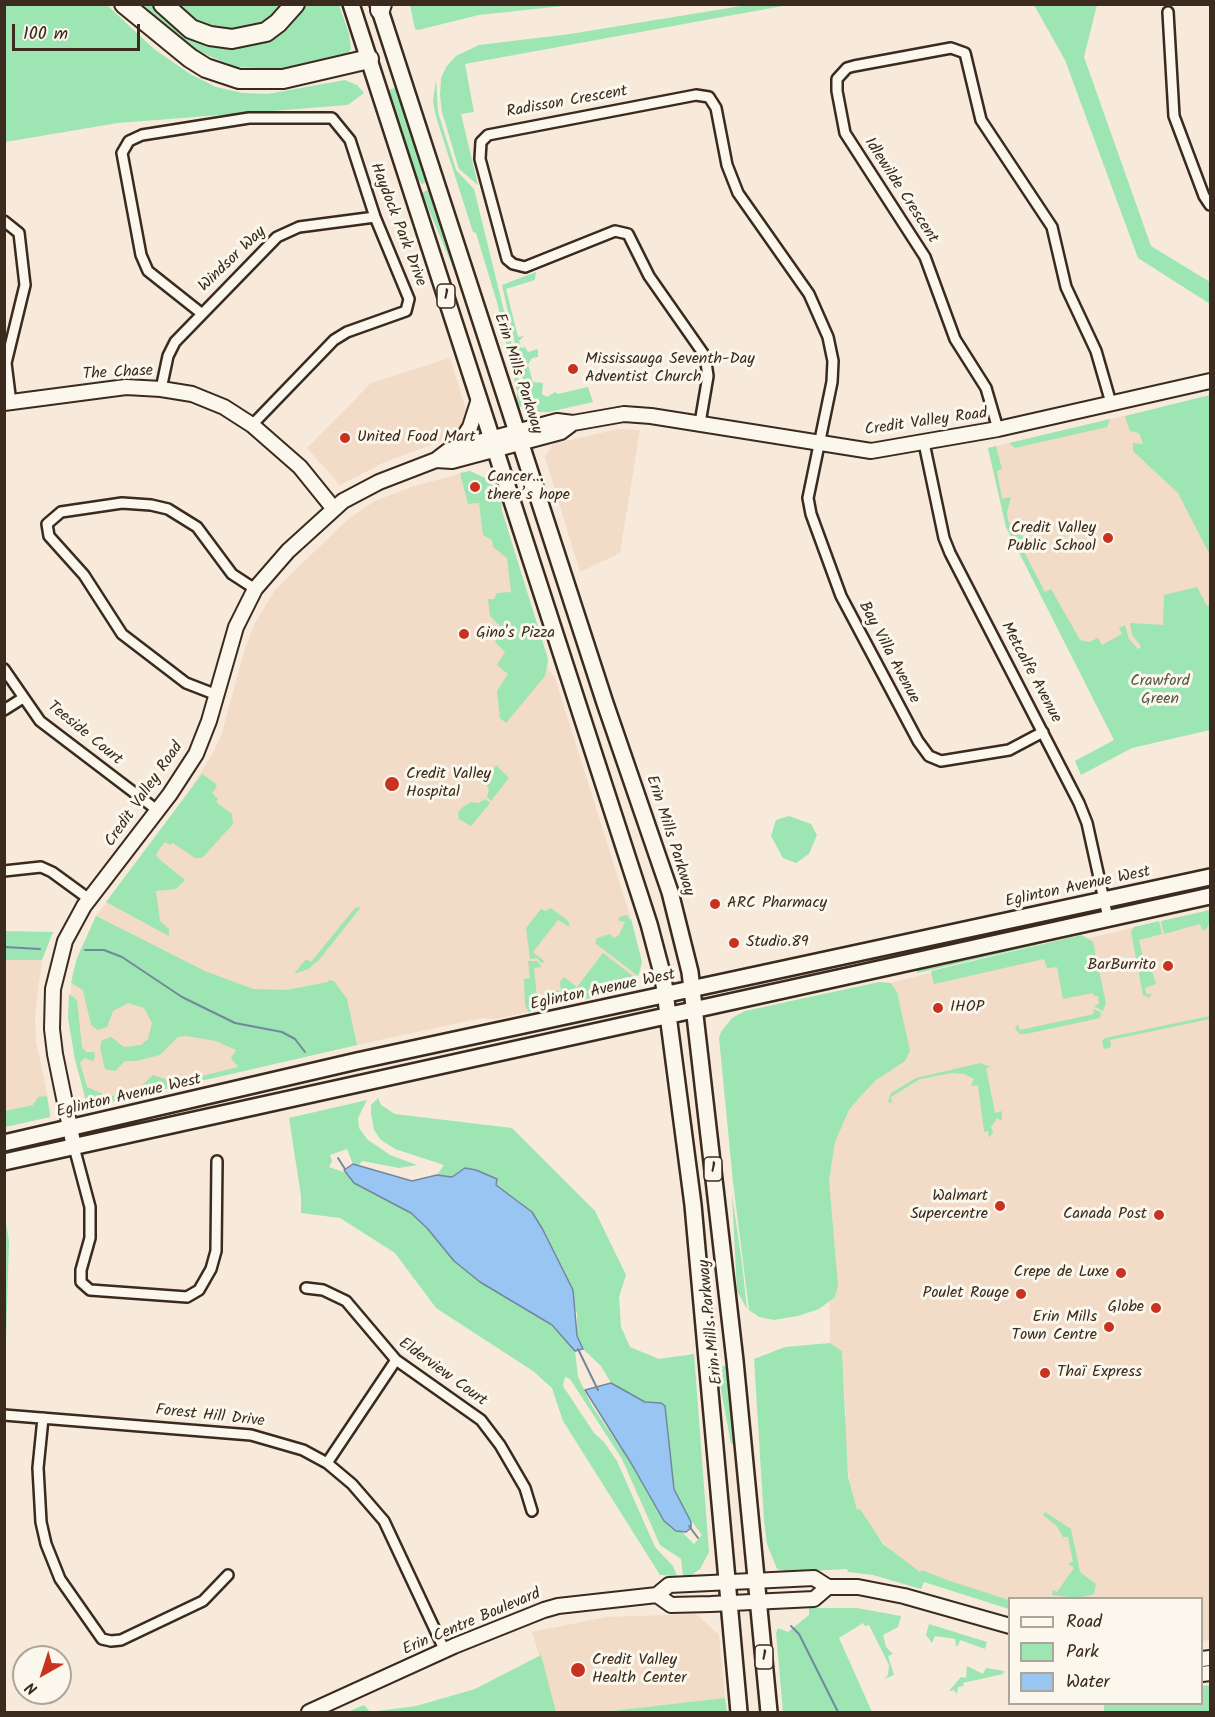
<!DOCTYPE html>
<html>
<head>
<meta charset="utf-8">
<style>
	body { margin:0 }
	#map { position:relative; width:1215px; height:1717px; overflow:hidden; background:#f7eadb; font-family:Kalam,sans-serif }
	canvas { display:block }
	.frame { position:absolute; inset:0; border:6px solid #3b2a1e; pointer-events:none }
	.legend { position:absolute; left:1008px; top:1597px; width:195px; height:108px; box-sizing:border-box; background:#fbf7ec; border:2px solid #aea59a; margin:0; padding:8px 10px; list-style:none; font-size:18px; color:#3b2a1e }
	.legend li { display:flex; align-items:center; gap:12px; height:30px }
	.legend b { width:30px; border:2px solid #aea59a }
	.north { position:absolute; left:12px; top:1645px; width:60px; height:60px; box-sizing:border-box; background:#fbf7ec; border:2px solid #aea59a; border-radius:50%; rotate:219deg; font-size:16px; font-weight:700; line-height:24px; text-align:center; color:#3b2a1e }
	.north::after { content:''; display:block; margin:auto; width:21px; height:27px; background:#c8321e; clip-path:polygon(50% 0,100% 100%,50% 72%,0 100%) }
	.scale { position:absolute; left:12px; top:24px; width:128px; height:27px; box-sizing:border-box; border:3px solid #3b2a1e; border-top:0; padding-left:8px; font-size:18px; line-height:21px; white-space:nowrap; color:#3b2a1e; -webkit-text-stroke:4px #fbf7ec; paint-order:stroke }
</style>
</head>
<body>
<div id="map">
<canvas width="1215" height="1717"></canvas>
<div class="frame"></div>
<ul class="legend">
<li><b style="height:8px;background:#fbf7ec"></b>Road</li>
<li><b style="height:16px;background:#9de5b3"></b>Park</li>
<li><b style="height:16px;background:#98c5f2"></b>Water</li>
</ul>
<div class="north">N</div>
<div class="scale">100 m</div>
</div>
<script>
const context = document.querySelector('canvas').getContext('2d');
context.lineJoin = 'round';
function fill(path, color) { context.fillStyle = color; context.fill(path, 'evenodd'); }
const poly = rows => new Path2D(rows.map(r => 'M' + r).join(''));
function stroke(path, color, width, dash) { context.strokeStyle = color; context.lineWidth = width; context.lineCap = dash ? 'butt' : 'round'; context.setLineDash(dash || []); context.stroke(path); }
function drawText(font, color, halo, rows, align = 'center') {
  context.font = font + ' Kalam,sans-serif'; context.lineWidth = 6; context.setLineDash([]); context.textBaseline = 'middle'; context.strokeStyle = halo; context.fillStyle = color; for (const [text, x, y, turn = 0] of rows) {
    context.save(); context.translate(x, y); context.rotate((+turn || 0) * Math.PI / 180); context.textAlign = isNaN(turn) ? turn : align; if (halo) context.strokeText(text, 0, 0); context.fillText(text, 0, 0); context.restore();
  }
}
const built = poly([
	[450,358,467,413,459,434,385,462,340,485,307,448,371,383],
	[1133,414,1143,445,1157,446,1210,550,1210,607,1084,678,1006,527,988,448],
	[618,429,640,430,620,553,580,572,545,457,553,444],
	[470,471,489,480,501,501,502,511,548,659,548,669,555,678,631,919,642,962,640,973,634,977,634,984,624,991,496,1019,482,1018,384,1039,86,1106,68,1018,73,970,96,916,187,794,211,756,221,736,246,645,254,625,275,590,347,520,375,501,411,487],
	[1210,910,1210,1640,1202,1641,1202,1598,1010,1598,1009,1609,920,1572,893,1553,872,1530,860,1510,857,1510,850,1489,843,1417,846,1416,842,1351,830,1343,829,1181,835,1141,849,1110,868,1087,909,1055,898,996,891,983,1054,941,1081,935,1089,938],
	[4,960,42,960,35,1015,36,1041,51,1114,50,1117,5,1127],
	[696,1614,719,1635,725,1698,602,1712,556,1712,532,1632,606,1617]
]);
const green = poly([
	[5,4,107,5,154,49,190,74,216,87,242,93,268,94,345,80,357,85,364,93,348,105,118,123,5,142],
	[136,5,158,5,236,44,301,5,339,5,349,34,351,49,348,53,279,69,236,67,190,48],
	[170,5,289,5,275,19,235,34,204,29],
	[410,5,410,4,572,5,479,15,418,30,415,29],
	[747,5,788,5,465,64,474,112,461,114,478,185,459,169,442,112,440,96,441,78,446,67,456,56,479,45,570,34],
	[1034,5,1097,5,1084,57,1151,246,1210,282,1210,304,1138,258,1065,60],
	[436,79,438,112,456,170,474,189,508,327,524,406,519,407,517,400,517,391,498,306,476,233,473,232,436,117,433,101],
	[398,87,397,92,425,174,427,182,422,184,414,175,396,113,385,91],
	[431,188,458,270,454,270,422,193],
	[536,272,535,280,506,289,518,337,524,336,519,341,521,348,525,347,528,352,538,349,538,357,532,358,528,365,533,382,543,383,542,394,547,397,555,392,558,394,588,387,593,402,549,412,530,412,502,285],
	[1210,395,1210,555,1178,493,1133,451,1133,443,1143,444,1139,433,1130,431,1125,416],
	[1110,419,1107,427,1015,448,1009,443],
	[996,446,1002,469,997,471,1002,499,1011,497,1007,512,1008,521,1024,538,1019,542,1045,592,1051,589,1080,640,1089,642,1098,638,1102,645,1122,634,1119,628,1125,625,1129,639,1138,649,1141,646,1132,635,1130,623,1163,625,1164,595,1197,587,1207,606,1210,605,1210,730,1132,748,1081,775,1075,761,1114,740,1006,527,988,448],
	[470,471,489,480,501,501,502,511,548,659,545,676,506,723,500,718,497,691,508,674,497,665,505,652,495,642,502,628,490,616,488,599,494,599,497,593,511,592,507,558,493,547,492,540,483,535,479,503,468,504,460,473],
	[496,765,509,778,491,801,487,797,489,790,486,783],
	[202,774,215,783,217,787,212,793,218,799,216,802,232,814,233,824,202,858,195,858,173,843,170,845,165,842,160,848,156,855,159,859,185,880,176,889,156,891,160,921,169,929,169,936,106,902],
	[485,799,490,803,471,826,459,819,458,812,463,807,471,802,479,803],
	[789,816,811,824,817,835,809,854,796,863,783,858,771,836,776,820],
	[361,907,319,960,308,969,294,974,306,959,311,962,355,908],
	[551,908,568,921,570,927,558,920,533,952,545,962,541,963,537,958,530,959,526,928,541,909,546,911],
	[1210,910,1210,922,1206,930,1202,930,1200,924,1164,934,1161,921],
	[627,915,629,919,631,919,642,962,638,976,595,943,597,938,610,934,614,938,619,935,625,922,619,921,619,917],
	[96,916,205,971,253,989,287,990,328,982,329,980,334,981,347,999,357,1045,88,1107,75,1060,68,1018,69,994,77,1000,82,1047,86,1052,94,1052,95,1056,94,1061,84,1058,80,1063,87,1087,108,1096,115,1096,136,1091,153,1075,168,1080,177,1074,186,1080,238,1067,231,1058,236,1050,216,1041,186,1036,178,1037,160,1055,136,1061,125,1061,115,1071,105,1069,100,1047,102,1040,111,1037,124,1047,141,1045,148,1039,152,1023,144,1008,128,1003,113,1011,107,1027,98,1030,91,1025,83,990,71,983,77,958],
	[1159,921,1162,934,1139,940,1144,962,1149,962,1156,984,1145,988,1147,995,1152,993,1149,998,1143,995,1131,932,1134,927],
	[5,931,53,932,42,960,5,960],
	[1081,935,1093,942,1106,1003,1103,1011,1094,1006,1099,1004,1098,996,1094,996,1093,993,1063,999,1057,967,1047,968,1044,959,934,984,931,971],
	[1048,941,1033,946,917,973,916,970,971,956],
	[603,953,634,977,633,986,624,991,550,1006,547,993,561,990,560,982,564,977,577,987],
	[528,961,537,961,542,967,534,968,538,1009,528,1012,525,1005,524,979,530,978],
	[879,982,891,983,897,992,910,1051,905,1061,875,1081,859,1098,849,1110,835,1142,829,1181,838,1286,835,1297,819,1309,798,1316,774,1320,759,1317,749,1310,733,1182,719,1038,721,1032,732,1018,745,1011],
	[1093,1009,1101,1012,1100,1018,1026,1034,1020,1034,1015,1029,1018,1024,1020,1030,1094,1014],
	[1210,1016,1210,1019,1110,1040,1111,1047,1104,1049,1102,1041,1105,1038],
	[980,1063,991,1067,986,1068,995,1113,1002,1111,1002,1121,997,1118,991,1127,993,1132,989,1138,988,1131,984,1132,978,1085,971,1086,974,1079,964,1074,952,1073,920,1079,891,1097,892,1103,888,1102,891,1093,916,1078],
	[47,1096,50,1117,5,1127,5,1111,33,1105,38,1097],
	[378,1098,381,1105,395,1114,512,1128,595,1211,626,1275,619,1297,621,1327,630,1347,659,1359,694,1354,709,1552,700,1569,690,1576,683,1576,681,1559,660,1545,622,1459,570,1379,565,1377,563,1386,594,1433,604,1442,617,1461,655,1547,673,1566,677,1576,660,1575,563,1421,552,1388,533,1371,436,1308,395,1253,340,1218,301,1213,301,1196,289,1118,367,1100,358,1118,359,1128,368,1140,390,1155,417,1165,399,1168,362,1161,358,1166,353,1164,347,1149,330,1155,332,1161,329,1167,346,1173,354,1183,411,1213,427,1228,454,1261,480,1282,527,1308,564,1335,575,1351,578,1377,592,1406,631,1463,664,1521,681,1531,694,1544,702,1535,681,1507,674,1489,665,1406,661,1403,646,1402,611,1383,601,1366,583,1349,577,1336,577,1313,519,1201,465,1168,452,1177,437,1175,444,1165,395,1149,381,1140,374,1130,371,1113,371,1105],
	[732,1195,742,1263,747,1309,737,1291],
	[5,1217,9,1241,5,1374,4,1217],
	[830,1343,842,1351,848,1477,857,1510,860,1509,883,1544,920,1572,922,1570,947,1580,1009,1600,1009,1609,924,1582,921,1589,873,1575,848,1572,847,1569,789,1572,777,1569,767,1544,764,1520,754,1359,785,1347],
	[726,1366,734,1444,731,1444,717,1367],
	[1045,1512,1071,1529,1080,1572,1096,1584,1094,1594,1078,1598,1052,1595,1053,1590,1057,1592,1074,1568,1068,1563,1073,1562,1068,1537,1063,1537,1057,1526,1043,1515],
	[809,1608,857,1608,901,1616,898,1627,883,1635,886,1647,893,1654,888,1656,894,1675,884,1679,888,1675,889,1665,869,1625,865,1626,863,1623,839,1638,872,1712,783,1712,776,1633,778,1628,788,1632,809,1615],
	[929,1624,987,1642,985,1649,960,1640,958,1646,956,1646,955,1639,935,1636,932,1643,926,1635],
	[541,1655,556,1712,348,1712,364,1705,370,1712,416,1706,475,1689],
	[967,1666,983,1674,986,1668,1004,1671,1003,1674,963,1683,964,1686,958,1687,957,1694,954,1690,949,1691,961,1677,966,1678],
	[1210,1685,1210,1712,1104,1712,1104,1704,1202,1704,1202,1686],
	[725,1698,727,1712,602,1712]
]);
const water = poly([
	[353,1164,412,1181,437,1175,452,1177,465,1168,476,1170,497,1179,496,1185,532,1212,543,1230,573,1290,577,1336,583,1349,575,1351,552,1325,480,1282,454,1261,427,1228,411,1213,354,1183,344,1170,353,1164],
	[611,1383,645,1402,661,1403,665,1406,674,1489,691,1522,691,1528,686,1532,676,1531,664,1521,631,1463,585,1390,611,1383]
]);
const stream = poly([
	[4,947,40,949],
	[85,950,104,950,122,957,182,997,235,1023,282,1032,295,1039,305,1052],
	[338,1158,345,1169],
	[578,1349,598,1390],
	[689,1526,698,1538],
	[791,1626,799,1634,838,1712]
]);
const street = poly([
	[1168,12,1174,116,1204,196,1210,205],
	[4,221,19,233,25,285,6,363,11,403],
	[201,313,148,271,141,255,122,153,129,141,142,135,249,118,332,118,350,140,375,217,409,299,406,311,347,332,334,340,252,425],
	[161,389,168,356,175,342,277,237,299,227,375,217],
	[700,423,708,376,705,356,649,276,628,234,615,231,525,267,513,264,507,259,480,159,481,142,488,135,696,95,709,97,716,108,727,165,738,193,809,294,828,337,833,361,832,382,808,498,811,514,841,596,918,741,929,756,941,761,1009,750,1043,732],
	[998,429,986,388,955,339,925,257,845,133,837,91,837,79,847,68,854,66,951,48,965,53,981,120,1052,227,1066,287,1096,351,1111,403],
	[924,443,944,538,950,553,1079,803,1087,823,1108,918],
	[4,669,40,721,157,810],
	[217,695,186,683,122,634,84,575,49,536,47,524,61,512,122,503,151,505,168,509,197,527,232,574,255,589],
	[4,710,23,698],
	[4,871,41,867,52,872,89,899],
	[74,1147,90,1207,90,1238,81,1270,81,1282,90,1290,187,1297,199,1290,211,1269,216,1251,217,1161],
	[306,1288,323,1290,346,1301,396,1360,481,1420,500,1445,525,1488,532,1511],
	[4,1415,251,1435,303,1450,327,1463,352,1484,384,1521,445,1651],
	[43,1418,38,1468,41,1522,46,1544,60,1579,102,1639,111,1641,121,1640,203,1601,228,1575],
	[327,1463,396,1360]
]);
const secondary = poly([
	[4,403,126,387,161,389,192,394,224,407,252,425,300,467,334,509],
	[457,447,470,427,479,399],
	[436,460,452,461,561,432,573,423],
	[74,1147,55,1054,52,1029,53,989,65,941,84,906,170,794,196,754,209,721,236,627,255,589,288,551,343,501,379,482,436,460,449,450,557,421,573,423,624,414,651,416,871,451,998,429,1210,381],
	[657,1595,671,1605,711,1604,814,1599,828,1587],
	[1202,1659,1210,1658],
	[1202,1674,1210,1673],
	[309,1712,454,1646,544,1610,558,1606,657,1595,669,1585,814,1578,828,1587,858,1587,904,1596,1010,1626]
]);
const primary = poly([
	[351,4,649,924,663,977,693,1205,739,1712],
	[378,4,605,703,670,892,690,972,735,1361,769,1712],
	[4,1143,357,1061,1210,877],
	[4,1162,1210,896]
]);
const highway = poly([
	[124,4,190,58,206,68,239,79,283,79,369,59],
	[163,4,191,29,210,36,232,39,266,32,278,23,295,4],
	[380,10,382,4]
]);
const markers = [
	[573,369,6,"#c8321e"],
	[345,438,6,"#c8321e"],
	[475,487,6,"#c8321e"],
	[1108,538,6,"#c8321e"],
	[464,634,6,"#c8321e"],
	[392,784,8,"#c8321e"],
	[715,904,6,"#c8321e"],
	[734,943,6,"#c8321e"],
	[1168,966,6,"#c8321e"],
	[938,1008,6,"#c8321e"],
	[1000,1206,6,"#c8321e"],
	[1159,1215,6,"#c8321e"],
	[1121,1273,6,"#c8321e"],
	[1021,1294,6,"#c8321e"],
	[1156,1308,6,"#c8321e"],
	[1109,1327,6,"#c8321e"],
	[1045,1373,6,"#c8321e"],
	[578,1670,8,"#c8321e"]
];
const shields = [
	[446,296,18],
	[713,1169,18],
	[764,1657,18]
];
const shieldNames = [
	["1",446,296],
	["1",713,1169],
	["1",764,1657]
];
const streetNames = [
	["Radisson Crescent",567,103,-10],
	["Idlewilde Crescent",900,191,57],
	["Haydock Park Drive",397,225,69],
	["Windsor Way",233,260,-44],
	["The Chase",118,374,-3],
	["Erin Mills Parkway",517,374,72],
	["Credit Valley Road",926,423,-8],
	["Bay Villa Avenue",888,653,62],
	["Metcalfe Avenue",1030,673,62],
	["Teeside Court",84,734,39],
	["Credit Valley Road",145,795,-55],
	["Erin Mills Parkway",669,836,72],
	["Eglinton Avenue West",1078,888,-12],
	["Eglinton Avenue West",603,991,-12],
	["Eglinton Avenue West",129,1097,-13],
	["Erin Mills Parkway",712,1322,-96],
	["Elderview Court",442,1373,36],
	["Forest Hill Drive",210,1417,6],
	["Erin Centre Boulevard",472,1623,-23]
];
const poiNames = [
	["Mississauga Seventh-Day",585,360],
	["Adventist Church",585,378],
	["United Food Mart",357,438],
	["Cancer…",487,478],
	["there’s hope",487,496],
	["Credit Valley",1096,529,"right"],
	["Public School",1096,547,"right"],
	["Gino's Pizza",476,634],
	["Credit Valley",406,775],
	["Hospital",406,793],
	["ARC Pharmacy",727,904],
	["Studio.89",746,943],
	["BarBurrito",1156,966,"right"],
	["IHOP",950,1008],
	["Walmart",988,1197,"right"],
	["Supercentre",988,1215,"right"],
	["Canada Post",1147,1215,"right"],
	["Crepe de Luxe",1109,1273,"right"],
	["Poulet Rouge",1009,1294,"right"],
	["Globe",1144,1308,"right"],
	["Erin Mills",1097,1318,"right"],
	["Town Centre",1097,1336,"right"],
	["Thaï Express",1057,1373],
	["Credit Valley",592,1661],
	["Health Center",592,1679]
];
const parkNames = [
	["Crawford",1160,682],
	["Green",1160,700]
];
fill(built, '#f2dbc7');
fill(green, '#9de5b3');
fill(water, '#98c5f2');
stroke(water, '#73879d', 1.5);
stroke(stream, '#73879d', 2);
stroke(street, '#3b2a1e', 14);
stroke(secondary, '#3b2a1e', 18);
stroke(primary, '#3b2a1e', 20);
stroke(highway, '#3b2a1e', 22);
stroke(street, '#fbf7ec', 9);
stroke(secondary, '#fbf7ec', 14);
stroke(primary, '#fbf7ec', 15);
stroke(highway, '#fbf7ec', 18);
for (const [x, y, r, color] of markers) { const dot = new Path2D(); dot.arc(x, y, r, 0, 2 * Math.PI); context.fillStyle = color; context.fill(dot); stroke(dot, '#fbf7ec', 2); }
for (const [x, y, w] of shields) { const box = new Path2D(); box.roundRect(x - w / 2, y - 12, w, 24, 4.5); context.fillStyle = '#fbf7ec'; context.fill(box); stroke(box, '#3b2a1e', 1.5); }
drawText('bold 15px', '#3b2a1e', null, shieldNames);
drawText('16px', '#3b2a1e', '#fbf7ec', streetNames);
drawText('16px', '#3b2a1e', '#fbf7ec', poiNames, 'left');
drawText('16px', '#545943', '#fbf7ec', parkNames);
</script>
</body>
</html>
